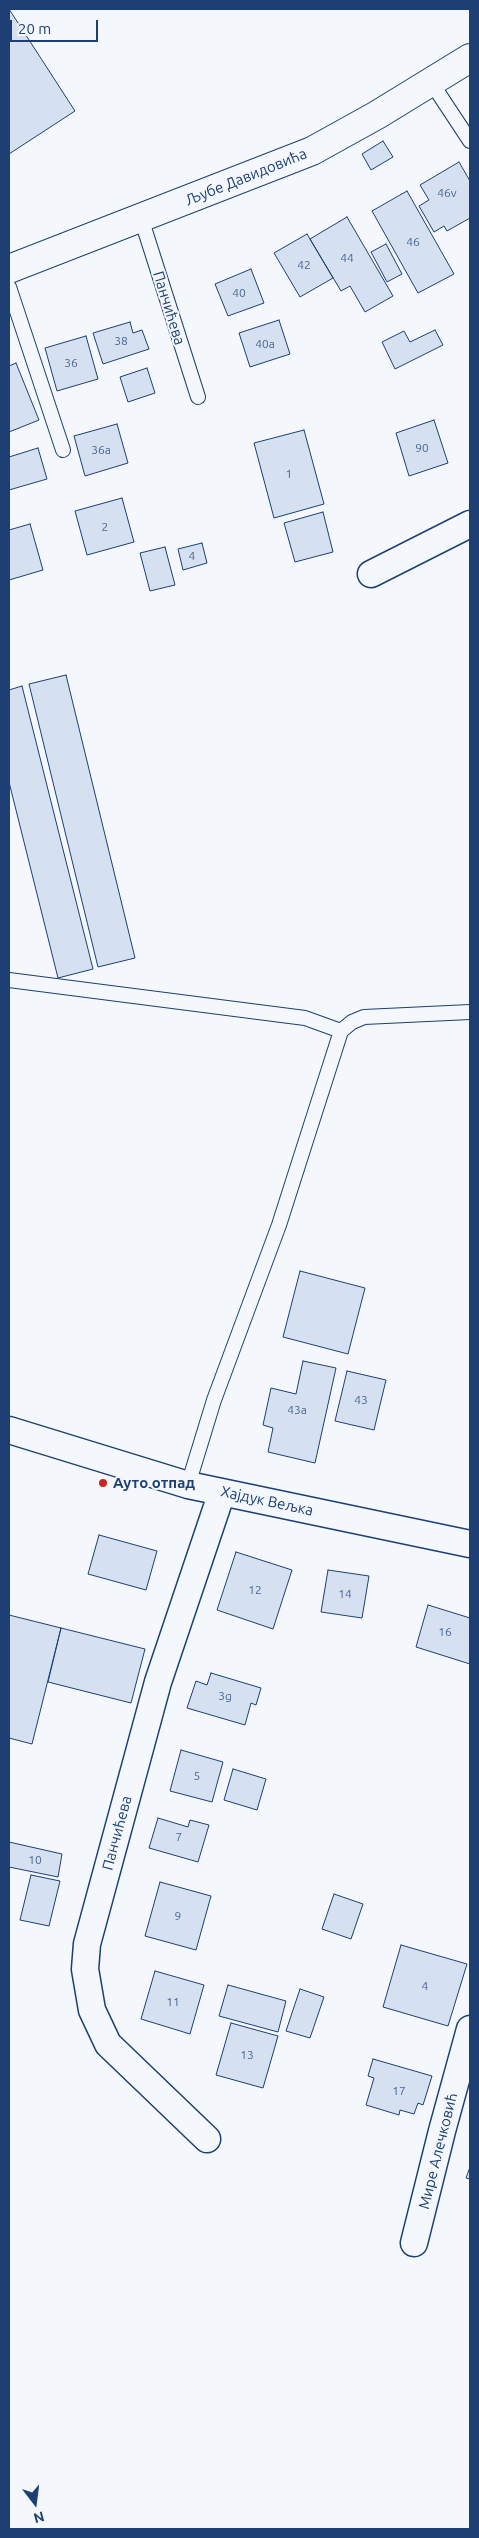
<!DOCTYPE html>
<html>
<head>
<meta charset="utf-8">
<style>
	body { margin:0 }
	#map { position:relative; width:479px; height:2538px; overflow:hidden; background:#f4f7fb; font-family:Ubuntu,sans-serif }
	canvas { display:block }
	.frame { position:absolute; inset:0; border:10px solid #1d3f73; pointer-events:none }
	.north { position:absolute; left:10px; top:2478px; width:50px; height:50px; -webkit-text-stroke:4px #f4f7fb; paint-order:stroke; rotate:165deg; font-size:14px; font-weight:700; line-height:20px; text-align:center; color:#1d3f73 }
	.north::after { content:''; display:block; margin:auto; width:18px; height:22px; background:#1d3f73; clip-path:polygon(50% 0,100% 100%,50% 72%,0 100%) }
	.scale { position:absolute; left:10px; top:20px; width:88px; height:22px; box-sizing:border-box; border:2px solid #1d3f73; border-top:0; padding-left:6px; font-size:15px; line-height:18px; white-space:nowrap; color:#1d3f73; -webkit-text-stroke:4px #f4f7fb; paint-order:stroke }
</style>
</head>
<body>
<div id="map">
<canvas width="479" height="2538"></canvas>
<div class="frame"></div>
<div class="north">N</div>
<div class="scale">20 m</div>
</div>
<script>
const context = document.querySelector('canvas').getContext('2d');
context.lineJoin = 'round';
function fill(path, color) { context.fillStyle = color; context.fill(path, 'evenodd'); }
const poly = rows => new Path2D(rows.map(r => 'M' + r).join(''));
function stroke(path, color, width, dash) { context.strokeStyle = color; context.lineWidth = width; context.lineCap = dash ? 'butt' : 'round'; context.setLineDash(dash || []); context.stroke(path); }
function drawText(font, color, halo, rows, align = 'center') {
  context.font = font + ' Ubuntu,sans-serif'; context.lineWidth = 4; context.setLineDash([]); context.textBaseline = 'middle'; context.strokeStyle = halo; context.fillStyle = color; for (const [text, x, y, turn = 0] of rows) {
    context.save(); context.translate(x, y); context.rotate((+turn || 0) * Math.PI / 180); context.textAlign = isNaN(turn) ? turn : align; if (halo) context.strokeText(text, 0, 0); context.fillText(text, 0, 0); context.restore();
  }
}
const building = poly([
	[9,9,75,111,9,154,9,9],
	[383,141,393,157,371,170,362,154,383,141],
	[459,162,470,181,470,218,447,231,444,226,434,232,419,206,429,200,420,185,459,162],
	[407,191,454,274,418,293,372,211,407,191],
	[347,217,393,296,365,312,350,286,341,291,310,239,347,217],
	[307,234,333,278,300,297,274,253,307,234],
	[386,244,402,274,387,282,371,252,386,244],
	[251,269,264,303,228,316,215,284,251,269],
	[279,320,290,354,250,367,239,333,279,320],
	[130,322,133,333,142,330,149,349,103,364,93,333,130,322],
	[435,330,443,345,395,369,382,342,404,331,410,342,435,330],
	[86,336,98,379,57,391,45,348,86,336],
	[16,363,39,420,9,432,9,366,16,363],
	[147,368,155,393,128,402,120,377,147,368],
	[434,420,448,463,409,476,396,433,434,420],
	[117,424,128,463,85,476,74,436,117,424],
	[304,430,324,504,274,518,254,443,304,430],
	[38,448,47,479,9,490,9,457,38,448],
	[122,498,134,542,87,555,75,511,122,498],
	[323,512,333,552,295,562,284,523,323,512],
	[30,524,43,570,9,580,9,530,30,524],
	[202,543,207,563,183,570,178,549,202,543],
	[165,547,175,585,150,591,140,553,165,547],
	[66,675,135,958,98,967,29,684,66,675],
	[22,686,93,969,58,978,9,782,9,690,22,686],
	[300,1271,365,1288,348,1354,283,1337,300,1271],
	[303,1361,336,1368,315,1463,268,1452,273,1428,263,1425,271,1388,296,1394,303,1361],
	[347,1371,386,1380,374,1430,335,1421,347,1371],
	[99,1535,157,1551,146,1590,88,1574,99,1535],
	[236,1552,292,1570,273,1629,217,1610,236,1552],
	[328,1570,369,1576,362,1618,321,1612,328,1570],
	[428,1605,470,1618,470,1664,416,1647,428,1605],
	[9,1615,61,1628,32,1744,9,1738,9,1615],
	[61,1628,145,1649,131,1703,48,1682,61,1628],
	[211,1673,261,1688,256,1705,251,1703,245,1725,187,1708,196,1681,207,1685,211,1673],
	[181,1750,223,1762,212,1802,170,1791,181,1750],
	[233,1769,266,1779,257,1810,224,1800,233,1769],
	[158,1818,188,1827,190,1820,209,1825,198,1862,149,1848,158,1818],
	[9,1842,62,1854,58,1877,9,1867,9,1842],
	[31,1875,60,1881,49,1926,20,1920,31,1875],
	[160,1882,211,1896,196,1950,145,1936,160,1882],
	[334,1894,363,1904,351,1939,322,1929,334,1894],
	[401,1945,467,1964,448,2026,383,2007,401,1945],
	[155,1971,204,1985,190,2034,141,2019,155,1971],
	[228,1985,286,2001,278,2032,219,2016,228,1985],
	[300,1989,324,1997,310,2038,286,2031,300,1989],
	[231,2023,278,2036,263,2088,216,2075,231,2023],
	[373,2059,432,2076,423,2105,418,2103,414,2114,400,2110,399,2115,366,2105,374,2078,368,2076,373,2059],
	[470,2167,470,2179,466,2178,470,2167]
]);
const service = poly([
	[431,82,470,141],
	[141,218,198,397],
	[9,287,63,450],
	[9,980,305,1018,341,1031],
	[188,1485,214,1400,279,1225,341,1031,352,1022,364,1017,470,1012]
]);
const minor = poly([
	[371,574,470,524],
	[9,1430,188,1485,470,1544],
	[207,2139,108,2044,92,2010,85,1969,87,1944,158,1682,222,1492],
	[414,2243,442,2131,470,2029]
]);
const secondary = poly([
	[9,269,312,151,377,115,470,58]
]);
const markers = [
	[103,1483,5,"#c62828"]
];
const numberNames = [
	["46v",447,193],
	["46",413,242],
	["44",347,258],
	["42",304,265],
	["40",239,293],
	["38",121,341],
	["40a",265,344],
	["36",71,363],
	["90",422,448],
	["36a",101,450],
	["1",289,474],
	["2",105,527],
	["4",192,556],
	["43",361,1400],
	["43a",297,1410],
	["12",255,1590],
	["14",345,1594],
	["16",445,1632],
	["3g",225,1696],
	["5",197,1776],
	["7",179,1837],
	["10",35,1860],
	["9",178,1916],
	["4",425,1986],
	["11",173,2002],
	["13",247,2055],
	["17",399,2091]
];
const streetNames = [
	["Љубе Давидовића",246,177,-22],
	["Панчићева",169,308,73],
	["Хајдук Вељка",267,1501,12],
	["Панчићева",117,1833,-75],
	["Мире Алечковић",438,2151,-76]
];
const poiNames = [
	["Ауто отпад",113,1483]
];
fill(building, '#d5e0f0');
stroke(building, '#1d3f73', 1);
stroke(service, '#1d3f73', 16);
stroke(minor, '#1d3f73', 29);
stroke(secondary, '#1d3f73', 30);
stroke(service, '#f4f7fb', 14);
stroke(minor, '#f4f7fb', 26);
stroke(secondary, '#f4f7fb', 28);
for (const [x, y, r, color] of markers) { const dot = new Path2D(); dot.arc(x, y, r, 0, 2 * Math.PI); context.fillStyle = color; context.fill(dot); stroke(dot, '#f4f7fb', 2); }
drawText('12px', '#4b6792', null, numberNames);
drawText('15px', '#1d3f73', '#f4f7fb', streetNames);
drawText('bold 15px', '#1d3f73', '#f4f7fb', poiNames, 'left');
</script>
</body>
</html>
